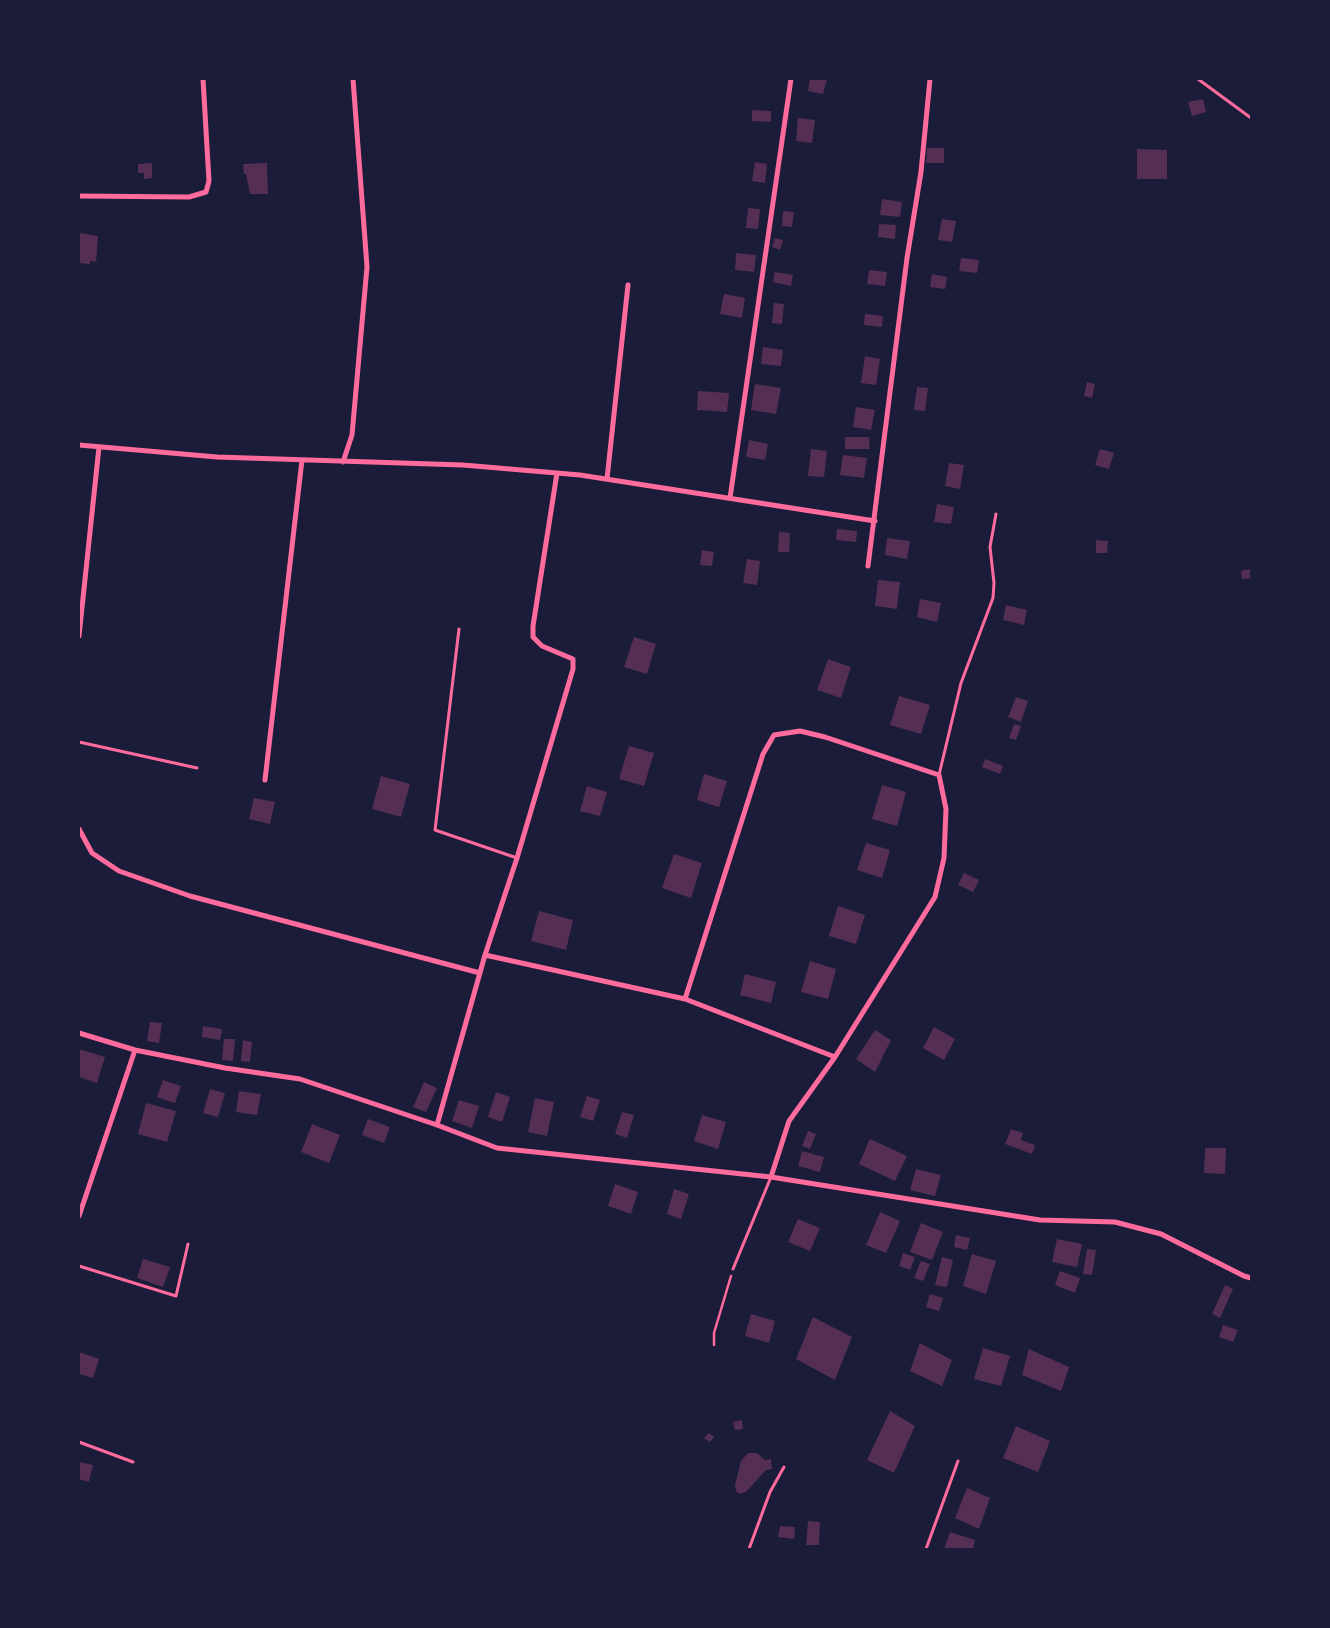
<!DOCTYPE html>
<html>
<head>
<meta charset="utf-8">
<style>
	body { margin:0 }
	#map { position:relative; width:1330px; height:1628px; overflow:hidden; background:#1b1b3a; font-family:Inter,sans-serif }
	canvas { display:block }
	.frame { position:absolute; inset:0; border:80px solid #1b1b3a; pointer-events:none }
</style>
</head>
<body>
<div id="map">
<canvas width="1330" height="1628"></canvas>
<div class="frame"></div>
</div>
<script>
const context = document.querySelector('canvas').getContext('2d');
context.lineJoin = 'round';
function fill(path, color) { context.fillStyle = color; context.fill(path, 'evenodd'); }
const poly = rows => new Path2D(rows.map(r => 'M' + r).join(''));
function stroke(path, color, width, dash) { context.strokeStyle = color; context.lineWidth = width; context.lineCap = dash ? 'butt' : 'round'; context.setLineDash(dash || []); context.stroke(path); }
const building = poly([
	[810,79,827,79,823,94,808,91],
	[1203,99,1206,112,1192,116,1188,102],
	[752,110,771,111,771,122,752,121],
	[798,118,815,120,812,143,796,141],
	[927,148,944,148,944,163,926,163],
	[1137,149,1167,150,1167,179,1137,179],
	[755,162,767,164,765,183,752,181],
	[152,163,152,178,144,179,144,173,138,173,138,164],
	[267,163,268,194,250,194,246,174,244,174,243,164],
	[882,199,902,202,900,217,880,215],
	[748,208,760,209,758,229,746,228],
	[783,211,794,212,792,227,782,226],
	[942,219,956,221,952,242,938,240],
	[879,224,896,225,895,239,878,237],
	[80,233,98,236,96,262,90,261,90,264,79,263],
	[775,238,783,240,780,250,772,247],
	[736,253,756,255,754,272,735,270],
	[961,258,979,260,977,273,959,271],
	[869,270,887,272,885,286,867,284],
	[775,272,793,275,791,286,773,282],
	[932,274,947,277,945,289,930,287],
	[724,294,745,298,742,318,720,314],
	[774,303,784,304,782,324,772,323],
	[865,314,883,316,882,327,864,325],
	[763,347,783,350,781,366,761,364],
	[865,356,880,359,876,385,861,383],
	[1087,382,1095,384,1092,398,1084,396],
	[755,384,781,388,776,414,751,410],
	[917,387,928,388,925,411,914,410],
	[698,391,729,393,727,412,697,410],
	[856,407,875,410,871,430,853,427],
	[845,437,869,437,870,449,845,449],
	[749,440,768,444,765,460,746,457],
	[811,449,827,451,824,477,808,476],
	[1100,449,1114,453,1109,469,1095,465],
	[843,455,867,458,864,478,840,475],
	[949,463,964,465,960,489,945,486],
	[937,504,954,507,951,524,934,522],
	[837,529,857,531,856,542,836,540],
	[779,532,790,533,789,552,778,552],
	[887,538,910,541,907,559,885,555],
	[1096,540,1108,541,1107,553,1096,553],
	[702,550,714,552,712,566,700,565],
	[747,559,760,561,757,585,743,583],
	[1251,569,1251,578,1242,579,1241,571],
	[878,580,900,582,897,609,875,606],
	[920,599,941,603,937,622,917,617],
	[1006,605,1027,610,1024,625,1003,620],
	[634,637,656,644,647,674,624,667],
	[828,659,851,667,841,698,817,690],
	[899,696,930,705,921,734,890,725],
	[1016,697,1028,701,1021,722,1008,717],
	[1014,724,1021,726,1016,740,1009,738],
	[629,746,654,753,644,786,619,779],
	[985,759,1003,766,1000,774,982,767],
	[704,774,727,781,719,807,697,800],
	[381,776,410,784,401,817,372,809],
	[882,785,906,792,897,826,872,819],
	[587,786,607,792,600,816,580,811],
	[254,798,275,802,270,824,249,819],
	[866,843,890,850,882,878,857,870],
	[674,854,702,863,691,898,662,888],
	[964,873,979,880,973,892,958,885],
	[838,906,865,915,856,944,829,936],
	[539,911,573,920,566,950,531,941],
	[810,961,836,969,828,999,801,992],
	[745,974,776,982,771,1003,740,995],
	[150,1022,162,1023,159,1043,147,1041],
	[203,1026,222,1029,220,1040,202,1037],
	[934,1027,955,1039,944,1060,923,1048],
	[875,1030,891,1040,875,1072,856,1059],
	[224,1039,235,1039,233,1061,222,1060],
	[243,1040,252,1042,250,1062,241,1061],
	[79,1049,105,1057,97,1083,79,1077],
	[163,1080,181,1086,175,1103,157,1097],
	[424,1082,437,1088,426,1112,413,1107],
	[210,1089,225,1093,218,1117,203,1113],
	[239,1091,261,1094,257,1115,236,1112],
	[496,1092,510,1097,502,1122,488,1117],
	[587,1096,600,1100,593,1121,580,1117],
	[535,1098,554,1102,547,1136,528,1132],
	[459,1100,479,1106,472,1128,452,1121],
	[146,1103,176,1111,167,1142,138,1134],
	[622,1112,634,1115,627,1138,615,1134],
	[702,1115,726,1122,718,1149,694,1141],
	[368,1119,390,1127,384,1143,362,1135],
	[312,1124,340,1135,329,1163,301,1152],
	[1011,1129,1023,1133,1021,1140,1035,1145,1032,1154,1005,1144],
	[808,1131,816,1134,810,1149,802,1146],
	[870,1139,907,1156,895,1181,859,1164],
	[1205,1148,1226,1148,1225,1174,1204,1173],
	[802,1151,824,1157,820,1172,798,1166],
	[916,1169,941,1175,935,1196,910,1190],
	[615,1184,638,1192,631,1214,608,1206],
	[674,1189,689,1194,681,1219,667,1214],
	[880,1212,900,1221,886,1253,866,1245],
	[798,1219,820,1228,810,1251,788,1242],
	[921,1223,943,1232,932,1260,910,1252],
	[956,1235,970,1238,967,1250,954,1247],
	[1057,1239,1082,1244,1077,1267,1052,1262],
	[1087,1249,1096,1250,1092,1275,1083,1274],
	[903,1253,915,1257,910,1270,899,1266],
	[972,1254,996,1261,986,1294,963,1286],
	[942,1257,953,1260,947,1287,935,1285],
	[143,1259,170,1267,163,1287,137,1278],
	[921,1261,930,1264,923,1281,914,1278],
	[1060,1271,1080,1278,1075,1293,1055,1285],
	[1225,1285,1233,1289,1220,1318,1212,1314],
	[930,1294,943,1298,939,1311,926,1307],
	[751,1314,775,1321,769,1343,745,1336],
	[813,1317,852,1337,835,1380,796,1359],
	[1223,1325,1238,1330,1233,1342,1219,1337],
	[920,1343,952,1360,942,1386,910,1371],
	[983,1348,1010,1356,1001,1386,974,1379],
	[1029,1349,1069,1367,1061,1391,1022,1375],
	[79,1352,99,1359,93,1378,79,1374],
	[890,1411,915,1426,894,1473,867,1460],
	[742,1420,743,1429,735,1430,733,1422],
	[1016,1426,1050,1441,1038,1472,1003,1458],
	[709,1433,714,1437,710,1442,704,1438],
	[748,1453,757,1453,765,1460,771,1459,772,1469,766,1470,746,1492,740,1494,736,1491,735,1485,741,1461],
	[79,1462,93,1465,89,1482,79,1479],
	[967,1488,990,1498,979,1529,955,1518],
	[808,1521,820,1522,819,1545,806,1545],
	[780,1526,795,1527,794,1539,778,1537],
	[950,1532,975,1540,973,1549,944,1549]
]);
const path = poly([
	[714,1345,714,1333,731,1276]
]);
const service = poly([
	[1198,79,1251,118],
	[459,629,435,830,517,858],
	[79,742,197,768],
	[939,775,961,683,993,598,994,583,990,547,996,514],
	[79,1266,176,1296,188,1244],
	[733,1269,771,1177],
	[79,1442,133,1462],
	[749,1549,770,1492,784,1467],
	[926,1549,958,1461]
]);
const minor = poly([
	[79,196,189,197,206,192,209,181,203,79],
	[79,445,217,457,463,465,580,475,875,521],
	[343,462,352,435,367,267,353,79],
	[607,479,628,285],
	[730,498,791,79],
	[868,566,907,258,921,172,930,79],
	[79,636,99,447],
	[265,780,302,460],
	[79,829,92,853,119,871,190,896,480,973],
	[485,955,685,999,835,1057],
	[685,999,763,754,774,735,800,731,825,737,939,775,946,809,944,858,935,897,835,1057,789,1121,771,1177],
	[79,1033,135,1050,225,1068,300,1079,437,1125,497,1148,771,1177,1040,1220,1115,1222,1161,1234,1244,1276,1251,1278],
	[437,1125,485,955,517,858,573,669,573,659,542,646,533,637,533,626,557,473],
	[79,1216,135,1050]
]);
fill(building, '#542f53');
stroke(path, '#ff6b9d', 2.5);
stroke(service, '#ff6b9d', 3);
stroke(minor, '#ff6b9d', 5);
</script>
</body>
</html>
